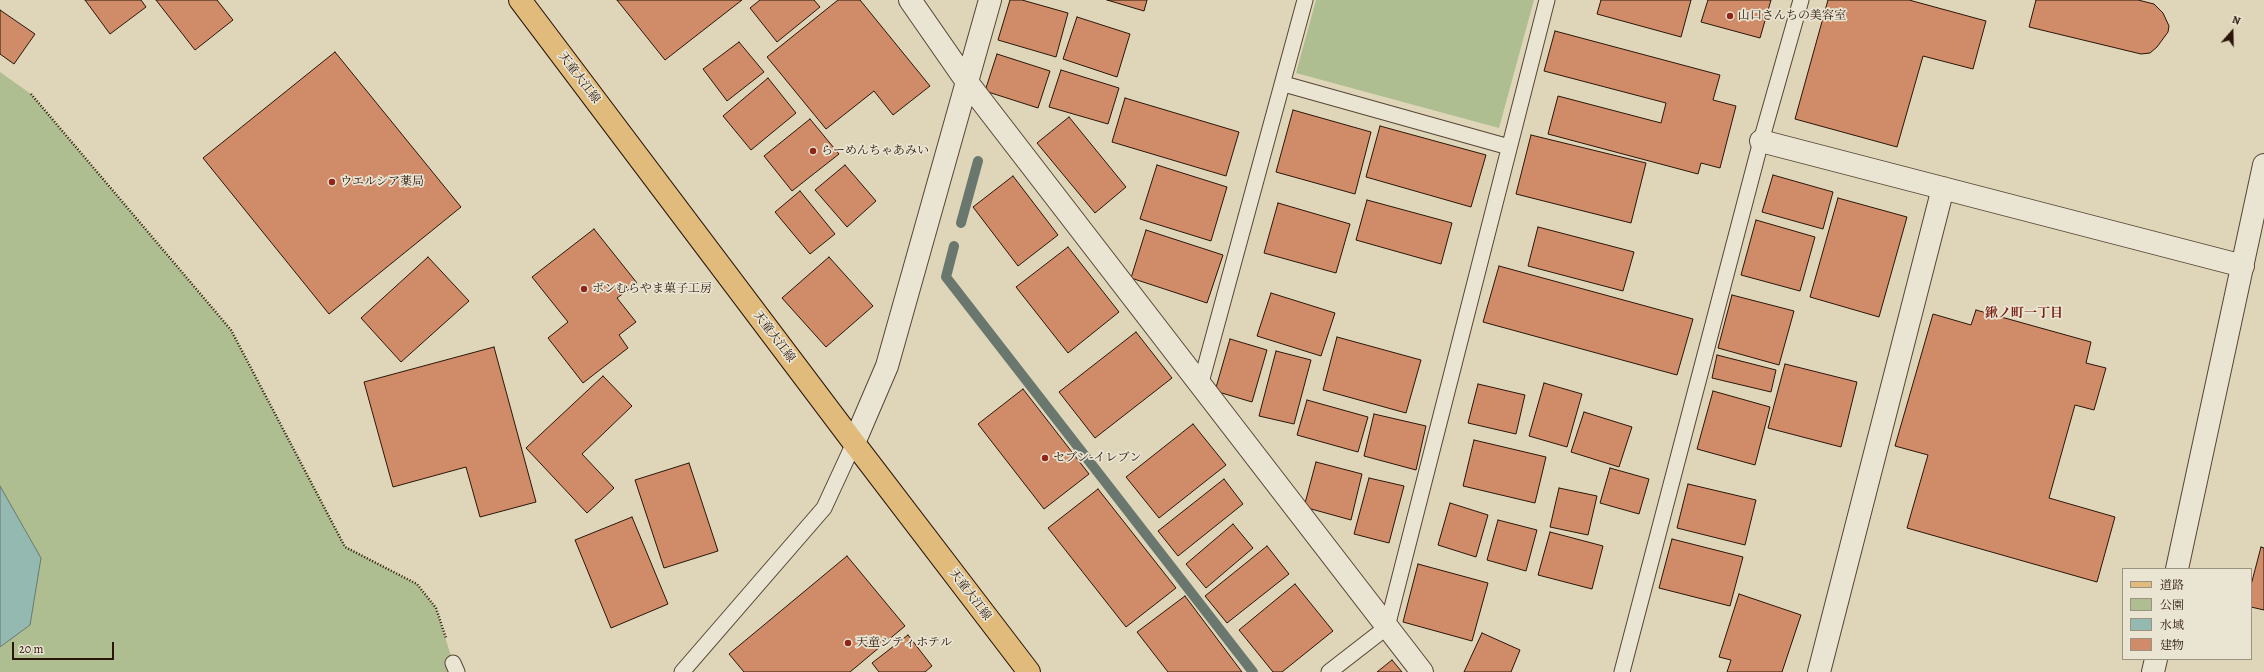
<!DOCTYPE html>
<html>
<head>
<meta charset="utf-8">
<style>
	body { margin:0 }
	#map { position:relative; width:2264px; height:672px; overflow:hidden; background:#dfd6b9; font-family:Alegreya,"Noto Serif JP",serif }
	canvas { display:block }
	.legend { position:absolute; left:2122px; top:568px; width:130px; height:92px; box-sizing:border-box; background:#eae4d2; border:1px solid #9d9182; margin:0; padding:5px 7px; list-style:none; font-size:12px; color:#2a1509 }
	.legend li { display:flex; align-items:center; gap:8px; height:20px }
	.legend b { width:20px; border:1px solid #9d9182 }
	.north { position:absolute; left:2212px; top:12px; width:40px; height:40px; -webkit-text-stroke:3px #eae4d2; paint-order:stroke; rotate:20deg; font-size:11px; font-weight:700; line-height:16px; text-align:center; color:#2a1509 }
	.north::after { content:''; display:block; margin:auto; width:14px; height:18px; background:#2a1509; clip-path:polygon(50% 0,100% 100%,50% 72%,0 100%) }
	.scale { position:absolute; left:12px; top:642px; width:102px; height:18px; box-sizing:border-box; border:2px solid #2a1509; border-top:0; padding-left:5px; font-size:12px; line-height:14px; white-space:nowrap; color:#2a1509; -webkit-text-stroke:3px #eae4d2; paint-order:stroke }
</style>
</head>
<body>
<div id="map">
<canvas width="2264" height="672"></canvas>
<ul class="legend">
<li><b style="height:5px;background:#e0bb7c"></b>道路</li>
<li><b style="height:11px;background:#afbe91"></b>公園</li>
<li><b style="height:11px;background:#93b9b1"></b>水域</li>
<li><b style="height:11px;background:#d08c68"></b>建物</li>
</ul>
<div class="north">N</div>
<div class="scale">20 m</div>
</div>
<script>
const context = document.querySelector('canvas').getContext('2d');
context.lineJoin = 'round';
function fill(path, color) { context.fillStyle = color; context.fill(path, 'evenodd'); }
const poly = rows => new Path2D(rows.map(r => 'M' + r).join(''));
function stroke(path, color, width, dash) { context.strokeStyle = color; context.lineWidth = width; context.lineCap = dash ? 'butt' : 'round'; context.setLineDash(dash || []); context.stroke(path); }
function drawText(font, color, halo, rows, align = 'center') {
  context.font = font + ' Alegreya,"Noto Serif JP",serif'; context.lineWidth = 3.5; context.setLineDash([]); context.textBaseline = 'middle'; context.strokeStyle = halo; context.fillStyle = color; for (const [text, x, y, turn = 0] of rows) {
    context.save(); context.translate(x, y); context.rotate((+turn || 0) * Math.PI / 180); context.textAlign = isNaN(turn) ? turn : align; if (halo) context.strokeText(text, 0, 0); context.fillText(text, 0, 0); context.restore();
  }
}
const green = poly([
	[1316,0,1534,0,1499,128,1296,73],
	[0,72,31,94,231,330,345,546,417,584,436,608,456,672,0,672,0,647,30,625,41,558,0,486]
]);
const water = poly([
	[0,486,41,558,30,625,0,647,0,486]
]);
const stream = poly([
	[961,223,978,161],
	[954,246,946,277,1253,672]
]);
const building = poly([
	[85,0,141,0,146,7,110,34,85,0],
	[156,0,217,0,233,20,195,50,156,0],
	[617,0,742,0,665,60,617,0],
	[760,0,814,0,820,7,777,42,750,8,760,0],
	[838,0,860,0,930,86,893,115,874,91,826,129,767,57,838,0],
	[1010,0,1022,0,1068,13,1056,57,998,40,1010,0],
	[1107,0,1147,0,1144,11,1107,0],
	[1601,0,1691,0,1681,37,1597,14,1601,0],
	[1708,0,1771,0,1760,38,1701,22,1708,0],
	[1828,0,1909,0,1986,21,1973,69,1923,56,1897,147,1795,119,1828,0],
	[2036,0,2138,0,2154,4,2163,13,2169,26,2168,32,2157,47,2150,53,2141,54,2029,27,2036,0],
	[0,10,35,34,14,64,0,54,0,10],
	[1077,17,1130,34,1117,77,1063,59,1077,17],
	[1555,31,1720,75,1713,100,1736,106,1720,168,1701,163,1698,174,1548,134,1558,96,1661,123,1666,103,1544,71,1555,31],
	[739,42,764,72,727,101,703,69,739,42],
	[335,52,461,207,329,314,203,158,335,52],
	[997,54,1050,71,1038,108,985,91,997,54],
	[1061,70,1119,88,1108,124,1049,107,1061,70],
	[768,78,796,113,751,150,723,116,768,78],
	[1125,98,1239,132,1226,176,1112,142,1125,98],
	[1293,110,1371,132,1355,194,1276,172,1293,110],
	[1069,117,1126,187,1095,213,1037,143,1069,117],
	[810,119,839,154,792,191,764,156,810,119],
	[1380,126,1486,155,1471,207,1366,177,1380,126],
	[1531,135,1646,163,1631,223,1516,194,1531,135],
	[845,165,876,201,847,227,815,190,845,165],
	[1157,165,1227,187,1211,241,1140,219,1157,165],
	[1773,175,1833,192,1823,229,1762,212,1773,175],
	[1013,176,1058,235,1018,266,973,207,1013,176],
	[800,191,835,234,810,254,775,212,800,191],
	[1838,198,1907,217,1879,317,1810,297,1838,198],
	[1367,200,1452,223,1441,264,1356,240,1367,200],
	[1278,203,1350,224,1336,273,1264,253,1278,203],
	[1756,220,1815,237,1800,291,1741,275,1756,220],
	[1538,227,1634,252,1623,291,1528,266,1538,227],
	[594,229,637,283,617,298,636,322,619,335,628,348,583,383,548,338,568,322,532,277,594,229],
	[1146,230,1223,255,1207,303,1131,278,1146,230],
	[1068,247,1119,312,1068,353,1016,287,1068,247],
	[428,257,469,301,401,362,361,318,428,257],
	[829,257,873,306,826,347,782,298,829,257],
	[1499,266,1693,319,1677,375,1483,322,1499,266],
	[1271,293,1335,313,1321,356,1257,336,1271,293],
	[1732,295,1794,311,1779,365,1718,348,1732,295],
	[1976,310,2091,342,2086,363,2106,368,2094,410,2075,405,2049,498,2115,517,2097,582,1907,528,1928,455,1895,446,1933,314,1971,325,1976,310],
	[1136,332,1172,378,1095,438,1059,392,1136,332],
	[1337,337,1421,360,1406,413,1323,390,1337,337],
	[1230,339,1267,350,1252,402,1215,391,1230,339],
	[494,347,536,502,480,517,466,467,393,487,364,382,494,347],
	[1276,351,1311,360,1294,424,1259,416,1276,351],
	[1717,355,1776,370,1771,392,1712,378,1717,355],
	[1785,364,1857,382,1841,447,1768,428,1785,364],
	[603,376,632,406,582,454,614,488,587,513,526,448,603,376],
	[1544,383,1582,394,1567,447,1529,436,1544,383],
	[1478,384,1525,395,1516,434,1468,423,1478,384],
	[1023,389,1089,474,1044,509,978,424,1023,389],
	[1713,391,1770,407,1755,465,1697,449,1713,391],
	[1307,400,1368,417,1358,452,1297,435,1307,400],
	[1584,412,1632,427,1619,467,1571,452,1584,412],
	[1374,414,1426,426,1416,470,1364,456,1374,414],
	[1193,424,1226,465,1159,518,1126,477,1193,424],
	[1474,440,1546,457,1535,503,1463,486,1474,440],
	[1316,462,1362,474,1351,520,1304,507,1316,462],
	[689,463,718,551,664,568,635,480,689,463],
	[1610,468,1649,479,1639,514,1600,503,1610,468],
	[1369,478,1404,486,1389,543,1354,534,1369,478],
	[1224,479,1243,504,1178,556,1158,531,1224,479],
	[1688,484,1756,500,1745,545,1677,528,1688,484],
	[1559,488,1597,496,1588,535,1550,527,1559,488],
	[1098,489,1176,588,1126,627,1048,528,1098,489],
	[1450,503,1488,515,1476,557,1438,545,1450,503],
	[632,517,668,604,611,628,575,540,632,517],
	[1498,520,1537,530,1526,571,1487,560,1498,520],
	[1233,524,1253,548,1206,588,1186,564,1233,524],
	[1550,532,1603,546,1592,589,1538,575,1550,532],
	[1672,539,1743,557,1730,606,1659,588,1672,539],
	[1267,546,1289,574,1227,623,1205,596,1267,546],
	[2261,547,2264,548,2264,610,2251,607,2251,585,2261,547],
	[847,556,905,626,850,672,744,672,729,654,847,556],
	[1418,564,1488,583,1472,641,1403,622,1418,564],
	[1295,584,1333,631,1282,672,1273,672,1239,630,1295,584],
	[1739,594,1801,615,1782,672,1727,672,1731,660,1719,657,1739,594],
	[1185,596,1242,672,1168,672,1137,632,1185,596],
	[1482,633,1520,650,1511,672,1464,672,1482,633],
	[908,635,932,666,925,672,879,672,872,663,908,635],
	[1392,660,1402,672,1377,672,1392,660]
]);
const path = poly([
	[31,94,231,330,345,547,417,584,436,608,446,638]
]);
const service = poly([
	[1284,84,1509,147],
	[1200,386,1305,0],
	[453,663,457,672],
	[682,672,824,508,854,443],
	[1329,672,1387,627,1547,0],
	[1622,672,1761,141,1801,0]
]);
const minor = poly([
	[910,0,967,82,1422,672],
	[854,443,887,366,990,0]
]);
const tertiary = poly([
	[1761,141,2243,266],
	[2177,569,2264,165],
	[1819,672,1943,188],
	[2153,672,2156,659]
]);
const primary = poly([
	[520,0,854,443,1029,672]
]);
const markers = [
	[1730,16,4,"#8f2418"],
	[813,151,4,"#8f2418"],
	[332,182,4,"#8f2418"],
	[584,289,4,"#8f2418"],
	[1045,458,4,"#8f2418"],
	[848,643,4,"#8f2418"]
];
const poiNames = [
	["山口さんちの美容室",1738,16],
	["らーめんちゃあみい",821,151],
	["ウエルシア薬局",340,182],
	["ボンむらやま菓子工房",592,289],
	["セブン-イレブン",1053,458],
	["天童シティホテル",856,643]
];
const streetNames = [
	["天童大江線",579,78,53],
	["天童大江線",774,337,53],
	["天童大江線",970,595,53]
];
const neighbourhoodNames = [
	["鍬ノ町一丁目",2024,314]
];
fill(green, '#afbe91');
fill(water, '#93b9b1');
stroke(water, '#69776e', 1);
stroke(stream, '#69776e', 10);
fill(building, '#d08c68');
stroke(building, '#2a1509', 1);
stroke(service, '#574535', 17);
stroke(minor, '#574535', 24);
stroke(tertiary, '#574535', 24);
stroke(primary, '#2a1509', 24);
stroke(path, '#2a1509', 2.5, [1, 2]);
stroke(service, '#eae4d2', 15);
stroke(minor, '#eae4d2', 22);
stroke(tertiary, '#eae4d2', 22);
stroke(primary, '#e0bb7c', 22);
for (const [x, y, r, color] of markers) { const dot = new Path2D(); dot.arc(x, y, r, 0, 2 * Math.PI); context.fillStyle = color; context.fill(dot); stroke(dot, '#eae4d2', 1.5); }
drawText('12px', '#2a1509', '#eae4d2', poiNames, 'left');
drawText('12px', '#2a1509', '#eae4d2', streetNames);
drawText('bold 13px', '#7a1f14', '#eae4d2', neighbourhoodNames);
</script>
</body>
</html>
